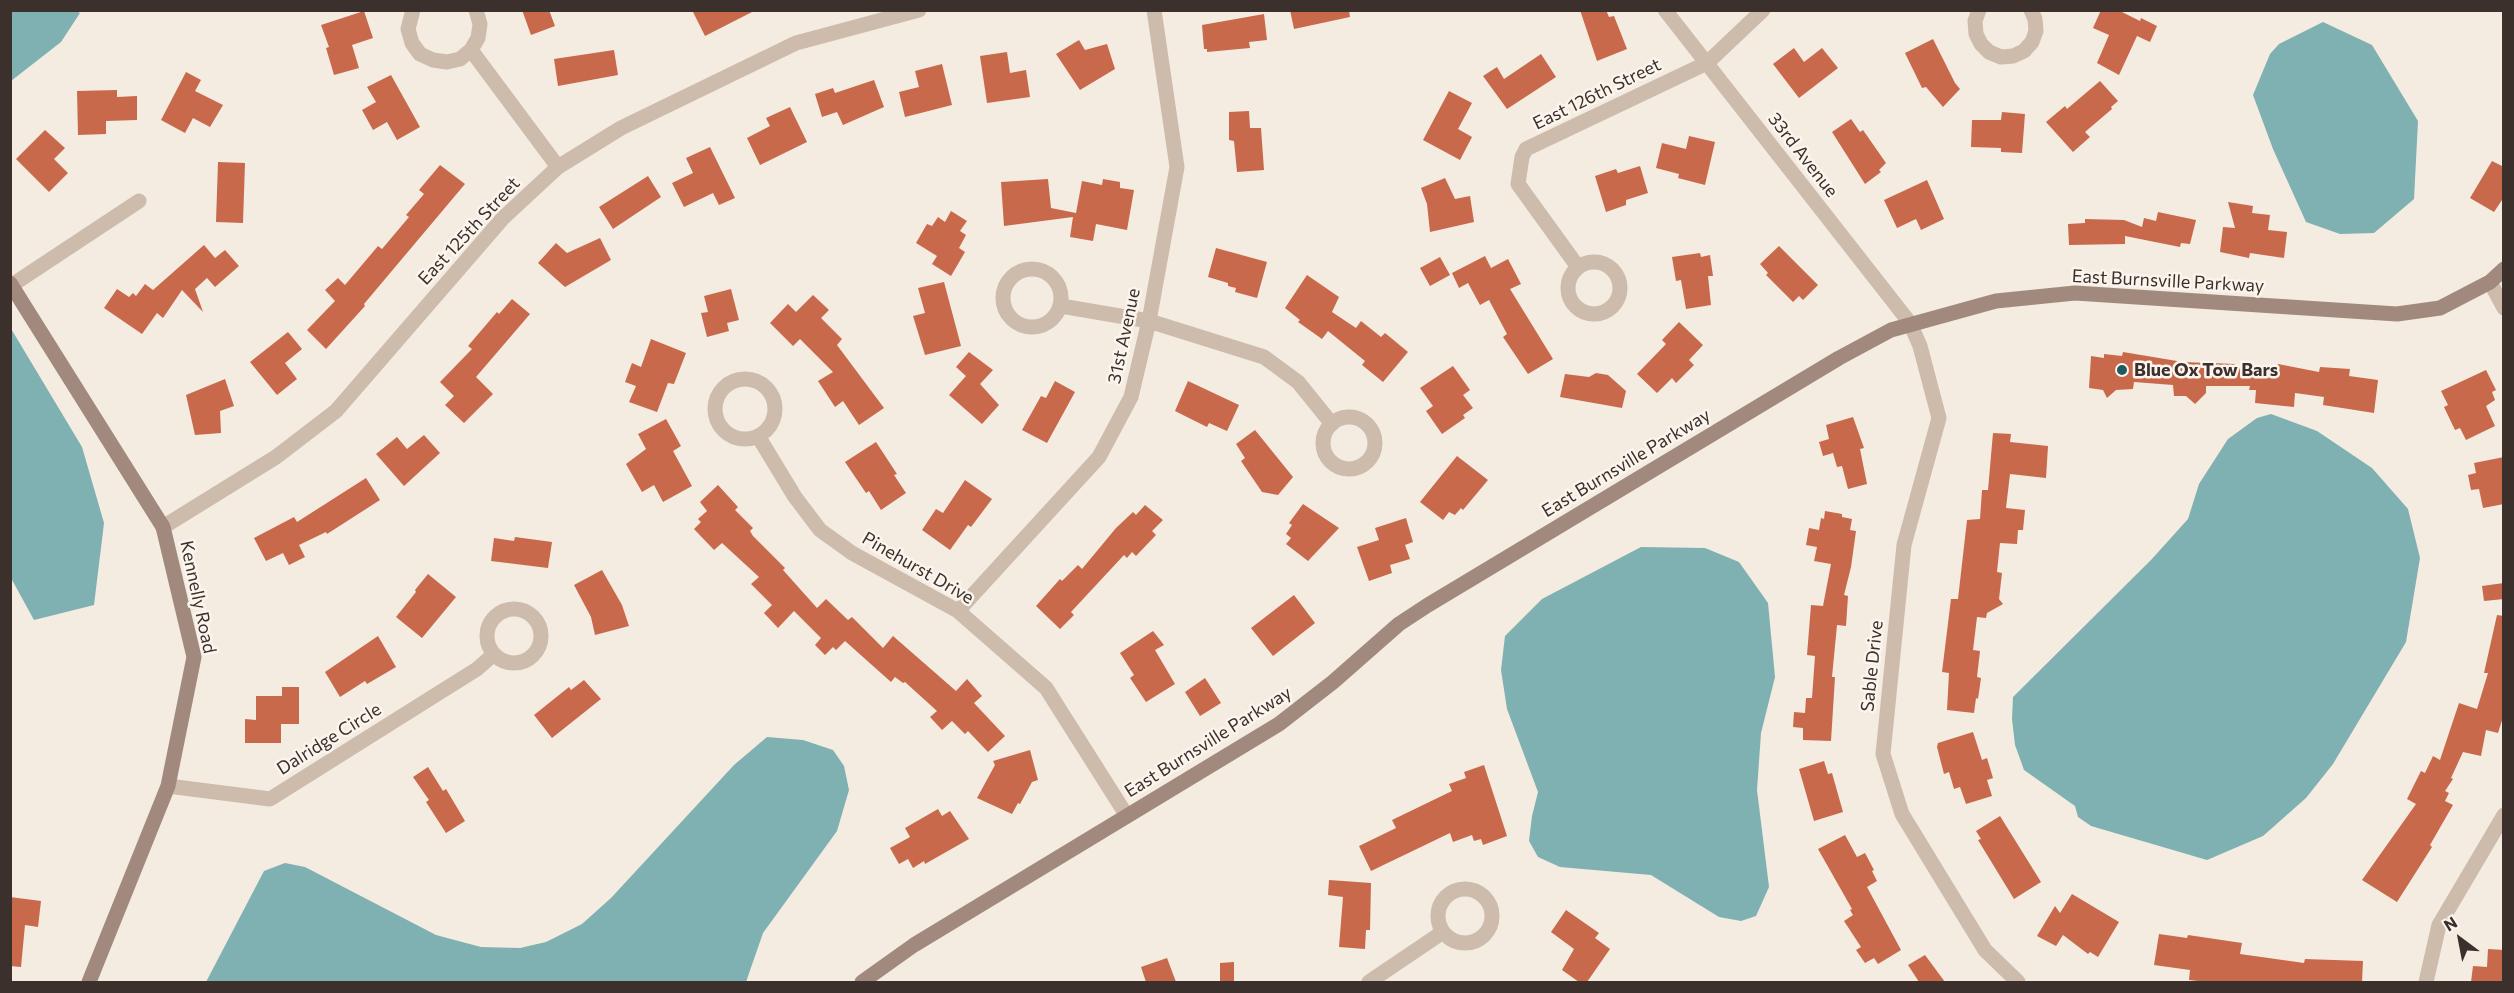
<!DOCTYPE html>
<html>
<head>
<meta charset="utf-8">
<style>
	body { margin:0 }
	#map { position:relative; width:2514px; height:993px; overflow:hidden; background:#f4ebe1; font-family:Commissioner,sans-serif }
	canvas { display:block }
	.frame { position:absolute; inset:0; border:12px solid #3b302b; pointer-events:none }
	.north { position:absolute; left:2430px; top:909px; width:60px; height:60px; -webkit-text-stroke:4px #fbf5ee; paint-order:stroke; rotate:328deg; font-size:16px; font-weight:700; line-height:24px; text-align:center; color:#3b302b }
	.north::after { content:''; display:block; margin:auto; width:21px; height:27px; background:#3b302b; clip-path:polygon(50% 0,100% 100%,50% 72%,0 100%) }
</style>
</head>
<body>
<div id="map">
<canvas width="2514" height="993"></canvas>
<div class="frame"></div>
<div class="north">N</div>
</div>
<script>
const context = document.querySelector('canvas').getContext('2d');
context.lineJoin = 'round';
function fill(path, color) { context.fillStyle = color; context.fill(path, 'evenodd'); }
const poly = rows => new Path2D(rows.map(r => 'M' + r).join(''));
function stroke(path, color, width, dash) { context.strokeStyle = color; context.lineWidth = width; context.lineCap = dash ? 'butt' : 'round'; context.setLineDash(dash || []); context.stroke(path); }
function drawText(font, color, halo, rows, align = 'center') {
  context.font = font + ' Commissioner,sans-serif'; context.lineWidth = 5; context.setLineDash([]); context.textBaseline = 'middle'; context.strokeStyle = halo; context.fillStyle = color; for (const [text, x, y, turn = 0] of rows) {
    context.save(); context.translate(x, y); context.rotate((+turn || 0) * Math.PI / 180); context.textAlign = isNaN(turn) ? turn : align; if (halo) context.strokeText(text, 0, 0); context.fillText(text, 0, 0); context.restore();
  }
}
const water = poly([
	[76,11,80,13,61,42,11,81,11,11],
	[2323,22,2372,45,2418,121,2414,199,2374,233,2340,234,2306,222,2273,149,2253,95,2270,54,2279,44],
	[10,327,82,447,104,523,94,605,34,620,11,578],
	[2271,414,2317,431,2372,468,2408,509,2420,558,2406,642,2333,764,2306,798,2263,836,2207,860,2091,826,2078,817,2075,806,2024,770,2015,745,2012,719,2013,697,2151,560,2188,519,2199,484,2228,439,2257,418],
	[1641,547,1705,548,1739,562,1768,603,1775,677,1761,733,1757,790,1769,887,1756,916,1741,921,1719,917,1651,875,1560,867,1538,857,1529,841,1532,816,1538,792,1507,709,1501,670,1505,636,1542,599],
	[767,737,803,740,833,750,844,766,849,790,837,831,763,933,746,982,206,982,264,871,285,863,305,867,436,935,481,947,520,948,546,942,582,924,611,898,734,765]
]);
const building = poly([
	[522,10,549,10,555,26,531,35],
	[692,10,756,10,705,36],
	[1290,10,1349,10,1350,17,1294,29],
	[1580,10,1606,10,1609,17,1614,16,1627,49,1597,61],
	[2101,10,2118,10,2140,21,2141,18,2157,26,2150,42,2137,36,2119,75,2097,63,2109,35,2093,28],
	[364,11,373,38,352,45,359,68,334,75,326,48,329,47,321,25],
	[1264,14,1267,40,1249,42,1250,48,1207,52,1207,49,1204,49,1202,25],
	[1933,39,1955,83,1960,89,1943,107,1926,87,1922,88,1905,53],
	[1079,40,1085,50,1107,44,1115,69,1080,90,1056,54],
	[1794,48,1804,62,1822,48,1838,68,1799,98,1773,64],
	[614,50,618,75,558,86,554,59],
	[1007,52,1010,73,1026,70,1030,97,987,103,980,56],
	[1541,54,1556,77,1507,109,1483,76,1497,67,1504,79],
	[942,64,952,105,905,117,899,92,919,87,915,71],
	[186,72,201,80,195,91,223,105,210,127,193,118,185,133,161,120],
	[391,75,420,127,397,140,387,122,373,130,362,110,376,102,367,87],
	[874,80,884,107,843,125,837,112,822,117,815,94,833,88,835,93],
	[2100,81,2118,101,2111,107,2112,109,2085,132,2090,137,2073,152,2046,122,2065,106,2067,109],
	[117,90,117,97,137,96,137,120,106,121,106,134,78,135,77,91],
	[1449,91,1472,103,1458,129,1472,137,1460,160,1423,140],
	[790,107,807,142,760,165,747,138,770,126,766,118],
	[1249,111,1250,128,1261,128,1264,170,1237,172,1234,141,1229,140,1229,112],
	[2002,112,2025,114,2022,153,2001,152,2001,148,1971,147,1972,120,2001,120],
	[1851,119,1860,132,1863,130,1886,163,1879,170,1881,172,1865,184,1832,132],
	[45,130,65,148,54,159,68,173,49,192,16,159],
	[1689,136,1715,142,1705,185,1678,178,1679,174,1656,168,1662,143,1686,149],
	[710,147,735,198,719,205,713,193,684,207,672,183,693,173,686,158],
	[2492,161,2504,167,2504,197,2494,212,2470,198],
	[218,162,245,163,243,223,216,222],
	[440,165,465,184,364,304,365,306,326,349,307,330,335,301,325,290,338,278,345,285,378,246,382,249,409,217,406,215,424,194,419,190],
	[1640,166,1648,193,1626,200,1626,205,1606,212,1595,176,1616,169,1618,173],
	[648,176,661,197,613,229,599,207],
	[1445,178,1455,199,1470,196,1474,222,1430,232,1427,204,1421,188],
	[1048,179,1051,208,1076,213,1082,181,1102,185,1103,179,1120,182,1120,188,1134,190,1127,230,1096,224,1093,241,1070,237,1073,217,1004,226,1001,182],
	[1927,180,1944,219,1921,230,1916,219,1897,228,1884,200],
	[2228,202,2253,206,2252,213,2270,215,2268,230,2287,232,2284,258,2250,253,2249,258,2220,252,2223,227,2235,228],
	[951,211,967,221,960,231,966,235,959,248,965,252,951,276,932,264,937,256,916,243,927,224,932,226,938,217,945,222],
	[2158,212,2196,220,2190,244,2181,243,2180,247,2125,236,2125,244,2069,245,2068,224,2085,223,2085,219,2124,220,2142,227,2144,218,2156,221],
	[600,238,611,260,565,287,538,263,556,243,567,253],
	[204,245,215,258,225,250,239,266,215,287,207,278,195,289,203,312,182,290,163,318,157,313,142,334,104,308,117,289,129,297,133,293,136,296,145,284,153,290],
	[1779,246,1818,285,1803,300,1799,296,1793,302,1766,275,1768,273,1760,264],
	[1216,248,1267,262,1257,298,1235,292,1236,288,1228,286,1228,283,1208,277],
	[1700,253,1701,257,1710,255,1713,276,1708,276,1711,305,1686,309,1681,280,1676,281,1672,257],
	[1485,256,1491,268,1508,259,1521,284,1510,289,1553,359,1528,374,1503,337,1507,334,1489,300,1480,305,1468,283,1459,288,1452,273],
	[1440,257,1450,275,1430,286,1420,268],
	[1307,275,1339,297,1332,312,1356,328,1361,321,1381,337,1385,333,1408,352,1383,382,1362,365,1365,361,1328,331,1322,339,1298,322,1300,320,1285,308],
	[944,282,961,346,925,355,913,316,925,313,918,288],
	[731,289,739,320,727,323,729,331,707,337,701,313,708,312,704,296],
	[813,295,829,310,821,318,842,339,837,345,884,408,859,425,843,401,835,407,818,381,833,372,800,339,793,346,770,323,788,304,796,312],
	[512,299,530,314,476,377,493,394,464,423,445,405,454,396,440,382,472,349,468,346,497,312,499,314],
	[1679,322,1703,345,1689,360,1694,365,1676,383,1672,378,1657,393,1637,374,1666,344,1662,340],
	[288,332,302,349,285,363,297,379,277,395,250,362],
	[651,339,686,353,674,384,668,383,657,412,629,402,636,386,625,382,632,363,641,367],
	[969,352,993,370,980,384,999,405,982,424,949,395,966,376,956,367],
	[2123,352,2183,362,2235,364,2235,367,2277,372,2278,364,2319,372,2320,367,2350,369,2349,376,2378,380,2374,413,2323,405,2324,397,2295,393,2294,407,2255,403,2256,390,2249,390,2250,386,2206,386,2206,393,2195,404,2186,396,2174,396,2173,385,2134,382,2133,389,2116,390,2107,398,2103,390,2089,388,2091,356,2104,358,2104,354,2122,356],
	[1453,366,1470,390,1463,395,1473,408,1463,415,1465,418,1442,434,1426,411,1433,406,1420,388],
	[2486,370,2496,390,2492,392,2495,400,2486,406,2495,426,2466,440,2460,428,2455,430,2444,407,2448,405,2441,391],
	[1596,373,1608,375,1626,391,1622,408,1560,397,1565,374,1589,377],
	[225,379,234,406,220,411,221,433,195,435,186,395],
	[1055,381,1075,392,1047,443,1022,430,1041,396,1046,398],
	[1188,381,1239,405,1227,431,1209,423,1207,427,1175,411],
	[1853,417,1864,448,1860,449,1867,484,1848,489,1842,466,1837,467,1833,453,1823,456,1819,442,1829,439,1826,425],
	[666,419,681,446,673,451,692,486,663,502,654,485,642,492,626,464,646,449,638,434],
	[1255,430,1293,477,1278,495,1262,492,1241,461,1245,458,1236,444],
	[1993,433,2011,434,2010,442,2048,446,2046,478,2010,474,2006,508,2025,510,2023,530,2018,530,2017,544,2000,543,1997,572,2002,573,1999,599,2003,604,1987,613,1986,618,1977,617,1973,650,1980,651,1977,677,1981,678,1978,699,1976,698,1974,713,1947,710,1949,673,1942,672,1951,599,1958,599,1967,520,1980,519,1982,490,1988,490],
	[424,435,440,453,404,486,376,454,397,437,407,449],
	[876,442,897,474,894,475,906,493,881,510,869,491,866,493,845,462],
	[1457,456,1488,480,1463,510,1461,508,1455,515,1449,512,1443,520,1420,502],
	[2504,457,2504,504,2483,508,2479,489,2471,490,2468,475,2476,473,2474,463],
	[366,478,380,500,327,534,326,532,299,545,305,557,289,565,283,553,266,561,254,538,294,517,297,522],
	[965,480,992,499,971,527,968,525,950,550,922,530,936,509,943,513],
	[718,485,738,507,735,510,753,528,750,531,753,536,785,568,783,570,817,608,826,599,848,620,852,617,883,648,893,636,956,691,967,679,982,696,974,703,1005,736,988,752,968,731,965,734,952,721,942,730,930,717,937,711,905,682,903,683,895,677,891,682,845,641,836,650,833,647,825,655,815,645,821,638,794,611,778,628,764,613,772,605,751,584,759,577,722,543,714,550,694,529,701,522,698,519,707,511,700,502],
	[1303,504,1339,528,1308,561,1286,544,1291,538,1286,534,1292,525,1289,523],
	[1145,505,1163,520,1152,531,1156,535,1136,556,1132,552,1127,558,1124,555,1071,612,1074,615,1060,629,1036,606,1060,579,1062,581,1078,565,1082,569,1116,528,1133,512,1136,515],
	[1825,511,1842,514,1842,517,1852,519,1850,530,1856,531,1851,567,1844,595,1848,596,1846,626,1837,625,1832,677,1835,677,1831,741,1803,740,1803,728,1793,727,1794,712,1805,713,1806,698,1812,698,1815,656,1807,655,1811,605,1823,606,1831,564,1814,561,1817,547,1806,545,1809,528,1819,530,1821,518,1824,519],
	[1406,518,1413,542,1405,545,1410,559,1390,565,1392,573,1369,581,1357,547,1379,540,1375,528],
	[515,537,552,542,548,568,491,561,494,538,514,541],
	[602,570,622,605,629,626,595,635,591,617,574,585],
	[428,574,456,597,422,638,396,617,416,592,415,590],
	[2504,583,2504,599,2484,601,2482,586],
	[1294,595,1315,623,1273,656,1251,628],
	[2497,615,2504,616,2504,714,2498,733,2486,730,2481,756,2463,752,2451,778,2453,779,2445,791,2449,793,2445,801,2453,805,2430,845,2432,847,2397,902,2362,880,2416,804,2407,799,2421,771,2425,773,2433,756,2440,760,2459,703,2477,709,2488,673,2484,673],
	[1153,631,1164,645,1155,650,1175,684,1146,702,1130,678,1134,675,1120,653],
	[378,636,396,667,367,684,365,681,340,697,325,672],
	[1205,678,1221,703,1200,716,1185,692],
	[584,680,601,699,552,738,534,715,569,687,571,690],
	[282,687,299,687,299,724,281,724,281,743,245,743,245,719,256,720,256,696,282,696],
	[1973,732,1982,760,1987,758,1993,778,1987,780,1992,796,1966,804,1960,787,1954,789,1949,772,1944,774,1937,747,1938,743],
	[1030,750,1038,780,1032,782,1020,804,1018,803,1012,814,977,798,995,765,993,761],
	[1824,761,1828,774,1832,773,1843,812,1814,821,1799,769],
	[1484,765,1507,836,1483,845,1481,839,1474,841,1472,835,1453,842,1450,833,1371,871,1359,846,1396,828,1392,820,1452,791,1449,784,1466,778,1464,772],
	[428,767,443,791,446,789,465,821,446,833,426,802,429,800,413,777],
	[938,809,942,816,950,811,969,839,925,864,924,861,913,868,908,859,899,864,890,848,910,837,905,828],
	[2000,816,2041,882,2014,899,1978,840,1981,839,1976,831],
	[1845,835,1857,857,1865,853,1874,870,1872,871,1877,881,1867,887,1901,950,1878,964,1874,958,1865,963,1856,950,1861,947,1844,921,1853,915,1850,910,1852,909,1818,849],
	[1329,880,1371,883,1370,930,1366,930,1365,949,1339,947,1343,897,1328,895],
	[2072,894,2119,922,2098,957,2090,952,2088,954,2063,935,2056,946,2037,936,2055,906,2060,913],
	[10,897,41,901,38,927,25,925,21,967,10,966],
	[1566,910,1599,933,1595,938,1610,949,1587,982,1579,982,1562,970,1574,949,1551,932],
	[2159,934,2187,938,2188,935,2242,943,2240,954,2304,963,2305,959,2363,961,2362,982,2207,982,2189,980,2190,970,2154,965],
	[2488,949,2504,950,2504,982,2471,982,2473,966,2487,967],
	[1925,955,1945,982,1919,982,1908,965],
	[1167,958,1176,982,1146,982,1141,967],
	[1234,962,1234,982,1220,982,1220,963]
]);
const street = poly([
	[413,10,408,29,412,43,420,54,433,60,447,62,460,59,471,50,478,38,480,24,476,10],
	[1665,10,1910,323,1920,346,1939,418,1904,545,1883,754,1902,814,1985,950,2018,982],
	[1979,10,1975,21,1976,34,1981,44,1989,52,2001,57,2013,56,2024,51,2032,42,2036,31,2035,19,2031,10],
	[471,50,558,167],
	'1568 288a26 26 0 1 1 52 0a26 26 0 1 1-52 0Z',
	[1578,267,1518,184,1522,157,1526,149,1707,63,1763,10],
	'1003 298a29 29 0 1 1 58 0a29 29 0 1 1-58 0Z',
	[2490,282,2504,308],
	[12,285,139,201],
	[1061,306,1149,321,1264,357,1298,382,1332,424],
	'715 409a30 30 0 1 1 60 0a30 30 0 1 1-60 0Z',
	'1323 443a26 26 0 1 1 52 0a26 26 0 1 1-52 0Z',
	[758,436,795,497,820,530,852,553,958,611,1046,688,1127,816],
	[163,527,276,457,336,411,503,218,558,167,621,128,796,43,919,10],
	'487 636a27 27 0 1 1 54 0a27 27 0 1 1-54 0Z',
	[958,611,1099,457,1131,397,1149,321,1177,167,1154,10],
	[168,786,270,799,477,669,494,654],
	'1438 916a27 27 0 1 1 54 0a27 27 0 1 1-54 0Z',
	[1369,982,1443,932],
	[2426,982,2439,925,2504,815]
]);
const secondary = poly([
	[10,283,163,527,194,657,168,786,89,982],
	[862,982,914,945,1279,724,1333,682,1399,624,1428,605,1839,358,1891,330,1996,301,2075,293,2397,314,2440,308,2490,282,2504,269]
]);
const markers = [
	[2122,370,6,"#1f5a5e"]
];
const streetNames = [
	["East 126th Street",1597,94,-26],
	["33rd Avenue",1803,155,52],
	["East 125th Street",469,231,-47],
	["East Burnsville Parkway",2168,281,3],
	["31st Avenue",1124,336,-78],
	["East Burnsville Parkway",1626,463,-31],
	["Pinehurst Drive",918,568,30],
	["Kennelly Road",198,597,78],
	["Sable Drive",1872,666,-84],
	["Dalridge Circle",329,739,-32],
	["East Burnsville Parkway",1208,742,-32]
];
const poiNames = [
	["Blue Ox Tow Bars",2134,370]
];
fill(water, '#7fb0b2');
fill(building, '#c8694b');
stroke(street, '#cdbbac', 15);
stroke(secondary, '#a18a7d', 15);
for (const [x, y, r, color] of markers) { const dot = new Path2D(); dot.arc(x, y, r, 0, 2 * Math.PI); context.fillStyle = color; context.fill(dot); stroke(dot, '#fbf5ee', 2); }
drawText('18px', '#3b302b', '#fbf5ee', streetNames);
drawText('bold 18px', '#3b302b', '#fbf5ee', poiNames, 'left');
</script>
</body>
</html>
